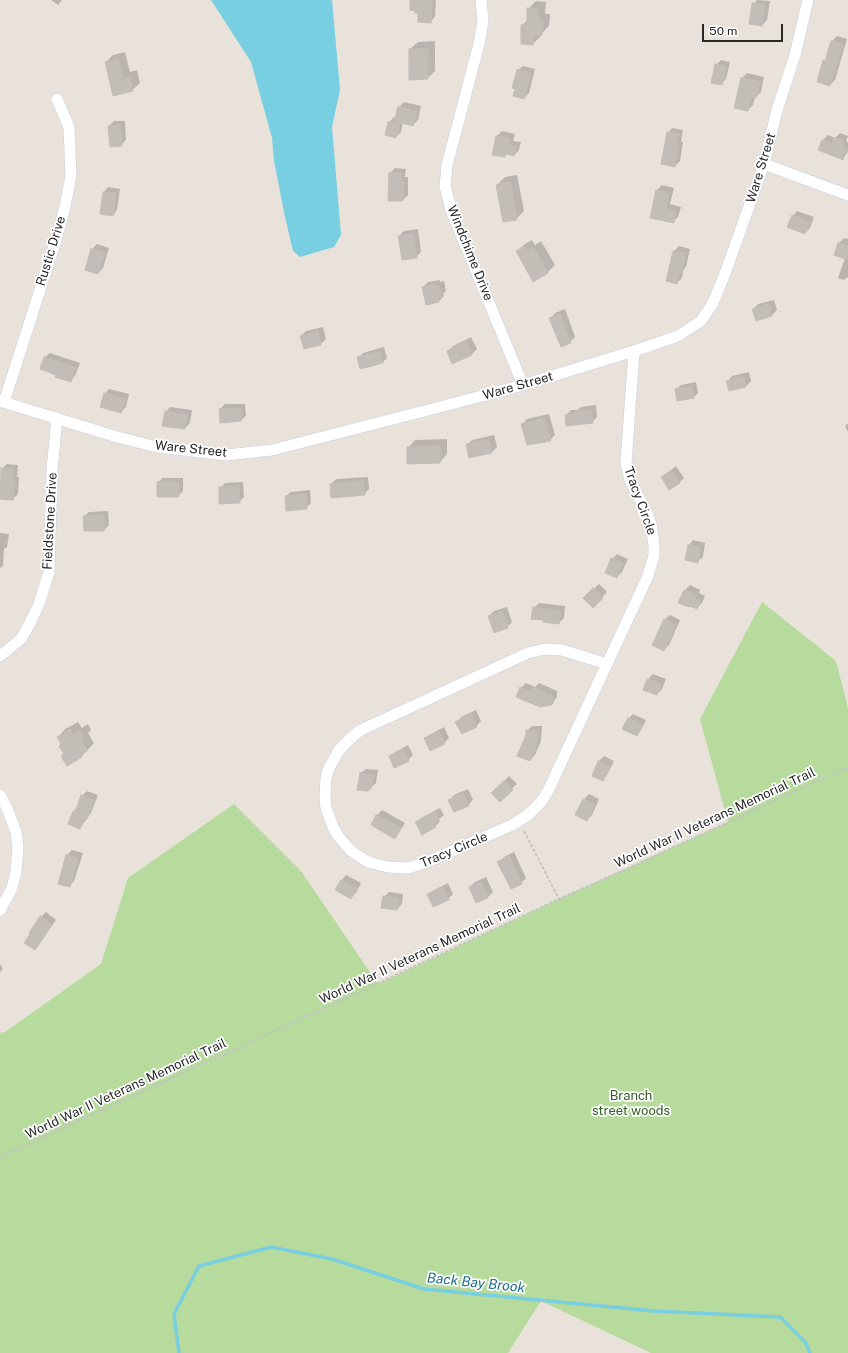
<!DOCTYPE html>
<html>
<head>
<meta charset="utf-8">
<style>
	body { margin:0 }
	#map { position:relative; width:848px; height:1353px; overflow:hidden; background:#e9e2db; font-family:"Public Sans",sans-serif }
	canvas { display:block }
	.scale { position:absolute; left:702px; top:24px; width:81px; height:18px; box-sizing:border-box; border:2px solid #282828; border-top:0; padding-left:5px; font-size:12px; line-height:14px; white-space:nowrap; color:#282828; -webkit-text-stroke:3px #fff; paint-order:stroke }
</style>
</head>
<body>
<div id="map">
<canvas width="848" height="1353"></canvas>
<div class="scale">50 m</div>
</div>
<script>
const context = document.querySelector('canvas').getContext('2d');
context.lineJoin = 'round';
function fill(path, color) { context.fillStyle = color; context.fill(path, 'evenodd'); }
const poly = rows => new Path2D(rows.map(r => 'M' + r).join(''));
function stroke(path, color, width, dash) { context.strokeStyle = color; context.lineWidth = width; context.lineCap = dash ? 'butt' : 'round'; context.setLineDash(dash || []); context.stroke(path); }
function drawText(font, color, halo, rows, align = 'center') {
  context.font = font + ' "Public Sans",sans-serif'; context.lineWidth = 3.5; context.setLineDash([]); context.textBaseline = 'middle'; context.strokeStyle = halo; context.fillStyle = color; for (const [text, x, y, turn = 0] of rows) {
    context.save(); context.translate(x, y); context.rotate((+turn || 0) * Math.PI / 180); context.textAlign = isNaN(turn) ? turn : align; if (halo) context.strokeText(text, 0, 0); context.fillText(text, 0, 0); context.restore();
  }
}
const green = poly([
	[762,602,836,661,848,708,848,1353,651,1353,541,1301,508,1353,0,1353,0,1033,5,1032,101,964,128,878,234,804,301,871,378,984,559,899,728,822,700,719]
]);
const water = poly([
	[211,0,332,0,340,90,332,127,341,235,334,247,300,257,293,251,285,217,274,161,272,138,251,62]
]);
const shadow = poly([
	[51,0,62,0,58,5],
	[412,0,436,0,435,17,430,22],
	[757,0,770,1,767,20,762,25,753,4],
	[536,1,546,2,545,14,550,14,549,26,541,34,541,36,533,44,522,25,528,20,528,9],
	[837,36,847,39,835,80,830,85,824,61,827,58,832,41],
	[435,41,435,71,428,78,410,49,418,42],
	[125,52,130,72,137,70,140,83,132,90,106,62,113,55],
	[721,60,730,62,726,79,721,84,716,65],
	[523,66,535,69,529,93,524,98,516,88,518,70],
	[747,73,764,77,761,92,756,97,755,97,753,105,748,110,742,78],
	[404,102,421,106,418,120,413,125,403,122,401,132,396,137,387,134,389,122,394,117,396,118,399,107],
	[114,121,125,121,126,140,121,145,109,126],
	[672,128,683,130,681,142,683,142,680,161,675,166,668,133],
	[502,131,515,134,513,141,521,142,519,150,514,155,507,154,505,156,494,154,497,136],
	[840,133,848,136,846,141,848,142,848,152,843,158,819,150,823,140,828,135,835,138],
	[395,168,406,169,405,177,408,177,408,195,403,200,390,173],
	[517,175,524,211,516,219,497,185,505,177],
	[662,185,674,188,670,204,681,207,678,217,673,222,651,217,657,190],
	[108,187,120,189,117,210,113,215,104,192],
	[797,211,814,217,810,228,805,233,793,216],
	[418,229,421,252,416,257,399,236,404,231],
	[844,238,848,239,848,277,844,280,838,278,845,258,835,255,839,243],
	[532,240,535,245,541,241,555,265,548,272,534,280,517,251,525,244],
	[97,244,109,248,103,268,98,273,92,249],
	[679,246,690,249,686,267,683,270,682,278,677,283,674,251],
	[440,280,440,282,444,281,446,291,443,294,444,296,439,301,423,287,428,282],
	[774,300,777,310,772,315,756,320,753,309,758,304],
	[565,309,575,337,570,342,551,318,555,313],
	[323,327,326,339,321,344,304,348,301,336,306,331],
	[471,337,477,349,472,354,453,362,448,351,453,346],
	[384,347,387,358,382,363,358,358,363,353],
	[50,353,80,363,75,376,70,381,57,374,45,357],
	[749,372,751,381,746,386,730,389,728,381,732,376],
	[696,382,698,393,693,398,676,390,681,385],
	[109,389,129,394,126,407,121,412,105,394],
	[225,404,245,404,246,416,241,420,221,421,220,409],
	[596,405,597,417,592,422,566,415,571,410,577,410,581,407],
	[170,407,192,410,190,423,185,428,166,412],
	[549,414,555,435,550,440,523,424,527,419],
	[848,423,848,432,845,426],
	[494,435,497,447,492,452,470,457,467,445,472,440],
	[447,439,447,454,440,462,408,448,415,440],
	[7,464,18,465,17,477,19,477,18,494,13,499,0,498,2,469],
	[676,466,684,478,679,483,662,477],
	[368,477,369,489,364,494,331,484,336,479],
	[163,478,183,478,183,491,178,496,158,482],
	[243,482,244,497,239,502,220,488,225,483],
	[310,490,311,503,306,508,286,496,291,492],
	[108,511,109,525,104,530,84,516,89,512],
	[0,533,9,534,7,547,4,549,3,566,0,568],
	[693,540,705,543,703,557,698,561,689,545],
	[617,554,628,559,622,572,617,577,612,559],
	[599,584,607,592,593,607,584,598],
	[690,585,700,590,699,593,705,596,702,603,697,608,680,602,685,590],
	[539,603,565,606,564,618,559,623,545,619,534,608],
	[507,607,512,622,507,627,489,616,494,611],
	[670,615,680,620,669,645,664,650,653,645,665,619],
	[653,674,666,679,662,689,657,694,644,689,648,679],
	[526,683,535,687,539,683,557,691,557,697,552,703,517,697,521,688],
	[476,710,481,721,476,726,457,722,461,717],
	[633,714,646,720,641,730,637,735,628,719],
	[78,722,82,728,88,724,91,730,88,733,94,743,82,756,68,764,62,744,58,737,65,729],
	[532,726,542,726,541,741,535,755,530,760,527,735,527,731],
	[444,727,449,738,444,743,426,739,431,734],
	[408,745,413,755,408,760,390,757,395,752],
	[604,756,614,761,607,775,603,780,593,776,599,761],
	[366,769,378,770,376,783,368,790,361,773],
	[509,776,517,784,500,800,493,793],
	[468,789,473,800,468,805,450,800,454,795],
	[87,791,98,795,91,813,80,828,69,824,74,811,78,807,82,796],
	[589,794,599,799,592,815,587,820,577,815,584,799],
	[440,808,444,815,439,819,440,821,436,826,422,833,417,823,421,818],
	[382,810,405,823,399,833,394,838,372,825,377,815],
	[72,850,83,853,74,881,69,886,59,883,67,855],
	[514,852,526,878,521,883,511,888,499,862,504,857],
	[346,875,361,883,356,893,351,897,337,890,342,880],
	[486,877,493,892,488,897,477,902,470,887,475,882],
	[448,883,453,894,448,899,429,895,434,890],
	[389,892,403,894,402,904,397,909,384,897],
	[46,912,56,920,39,944,35,949,41,917],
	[0,964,3,969,0,972]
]);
const stream = poly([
	[179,1353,174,1314,199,1266,271,1247,332,1259,424,1289,654,1311,780,1317,805,1342,810,1353]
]);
const building = poly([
	[410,0,432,0,431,23,418,22,418,13,415,13,415,11,410,10,410,0],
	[752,3,765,5,762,26,749,24,752,3],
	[527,8,538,9,538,21,543,21,542,35,534,35,533,45,521,44,521,25,527,25,527,8],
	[831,41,843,44,830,86,817,82,823,60,825,61,831,41],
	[409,49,428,49,428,79,409,80,409,49],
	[118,59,123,79,129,77,133,91,113,96,105,62,118,59],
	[715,64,726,67,722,85,711,83,715,64],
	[517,70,531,73,524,99,513,96,515,89,512,88,517,70],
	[741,78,760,82,756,98,751,97,748,111,734,108,741,78],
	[398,107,417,111,413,126,394,121,398,107],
	[388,122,400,124,396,138,385,135,388,122],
	[120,125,122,146,110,147,108,126,120,125],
	[667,132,679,134,676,147,679,147,675,167,661,164,667,132],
	[496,136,510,139,509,145,516,147,514,156,506,154,505,157,492,155,496,136],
	[834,138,844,141,842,146,847,148,843,160,818,150,822,140,832,144,834,138],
	[389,173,401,173,401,182,404,182,403,201,388,201,389,173],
	[510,182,517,220,503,222,496,185,510,182],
	[656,190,669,193,666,209,676,211,674,223,650,218,656,190],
	[103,192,116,193,113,216,100,214,103,192],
	[792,215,810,222,805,234,787,227,792,215],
	[413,234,417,258,402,260,398,236,413,234],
	[838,243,848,246,848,260,834,255,838,243],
	[524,247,527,251,533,247,548,273,533,282,516,251,524,247],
	[91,249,105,253,98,274,85,270,91,249],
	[673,251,686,254,681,273,679,273,677,284,666,281,673,251],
	[435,284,436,286,439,286,441,297,438,298,439,302,426,305,422,287,435,284],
	[769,304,772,316,756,321,752,309,769,304],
	[560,314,571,343,561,347,549,318,560,314],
	[318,331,321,345,304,349,300,336,318,331],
	[466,341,472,355,452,364,447,351,466,341],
	[380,352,383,363,360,369,357,357,380,352],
	[44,357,76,368,71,382,55,377,56,375,40,369,44,357],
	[744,377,746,387,729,391,726,381,744,377],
	[692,387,694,398,677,401,675,389,692,387],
	[104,393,125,399,121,413,100,407,104,393],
	[241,408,241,421,220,423,219,409,241,408],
	[592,410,593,423,566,426,565,415,575,414,575,411,592,410],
	[165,411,187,415,185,429,162,426,165,411],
	[544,418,551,441,527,445,521,424,544,418],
	[489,439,492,453,469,458,466,444,489,439],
	[440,446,440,463,407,464,407,447,440,446],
	[1,468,13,469,12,481,15,482,13,500,0,499,1,468],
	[671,471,680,483,669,490,661,477,671,471],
	[363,481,365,495,331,498,330,484,363,481],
	[157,482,179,482,179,497,157,497,157,482],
	[239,486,240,503,219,504,219,487,239,486],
	[306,494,307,509,286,511,285,496,306,494],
	[104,515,104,531,84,531,83,516,104,515],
	[688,545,701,547,698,563,685,560,688,545],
	[611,558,623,563,617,578,605,573,611,558],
	[593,588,603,598,593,608,583,598,593,588],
	[684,590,696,595,694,598,701,601,697,609,690,606,689,607,678,603,684,590],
	[533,607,561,611,559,624,543,622,544,620,531,619,533,607],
	[502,611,508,628,494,633,488,616,502,611],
	[664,619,676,625,664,651,652,645,664,619],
	[647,679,661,684,657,695,643,690,647,679],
	[520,687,531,692,533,687,552,696,554,701,553,703,551,705,540,707,516,697,520,687],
	[471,714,477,727,462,734,455,722,471,714],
	[628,718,642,725,637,736,622,729,628,718],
	[70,729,74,735,80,731,84,739,81,741,87,751,81,754,82,757,67,766,61,756,64,754,59,746,61,744,57,737,70,729],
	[526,730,537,731,536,747,530,761,517,756,526,735,526,730],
	[439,731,445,744,430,751,424,738,439,731],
	[403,749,409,761,394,768,389,756,403,749],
	[598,761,610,766,603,781,592,776,598,761],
	[360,773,374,775,371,789,369,789,368,791,357,790,360,773],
	[504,781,513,790,500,802,491,793,504,781],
	[463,793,469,806,454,812,448,800,463,793],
	[81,795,94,800,87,819,84,818,80,829,68,824,73,811,75,812,81,795],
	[583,799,595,804,587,821,575,815,583,799],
	[435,812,439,821,434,824,436,827,422,835,415,822,435,812],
	[376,815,401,828,395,839,371,825,376,815],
	[66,855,78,858,70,887,58,884,66,855],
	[509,856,522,884,511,889,497,862,509,856],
	[341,880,357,888,351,899,335,890,341,880],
	[481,882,488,898,476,903,469,887,481,882],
	[443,887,449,900,433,907,427,894,443,887],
	[383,896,399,899,397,910,381,908,383,896],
	[40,916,52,925,35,950,24,943,30,934,29,933,40,916]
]);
const path = poly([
	[524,831,559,899],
	[0,1157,340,1001,559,899,631,867,848,767]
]);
const street = poly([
	[481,0,483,21,479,44,447,165,445,186,451,210,523,385],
	[764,164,848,195],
	[0,401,117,437,157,447,226,455,272,450,444,406,523,385,634,351,678,336,701,321,713,303,726,271,764,164,777,110,795,55,808,0],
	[4,402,55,243,64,211,71,176,69,127,57,99],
	[0,656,21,639,30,623,39,604,49,572,52,470,57,418],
	[607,664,562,650,545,649,528,653,361,730,353,736,339,750,329,768,326,778,325,798,326,808,333,827,338,836,351,851,368,862,388,867,408,868,427,862,512,825,528,815,542,801,548,791,607,664,647,578,654,556,654,545,651,524,647,513,630,480,626,463,634,351],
	[0,795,7,808,16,832,18,847,16,872,12,888,0,910]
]);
const streetNames = [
	["Ware Street",761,168,-73],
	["Rustic Drive",51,251,-73],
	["Windchime Drive",470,253,68],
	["Ware Street",518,386,-16],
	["Ware Street",191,449,6],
	["Tracy Circle",640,501,70],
	["Fieldstone Drive",50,521,-87],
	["World War II Veterans Memorial Trail",715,818,-25],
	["Tracy Circle",454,850,-23],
	["World War II Veterans Memorial Trail",420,954,-25],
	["World War II Veterans Memorial Trail",126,1089,-25]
];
const parkNames = [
	["Branch",631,1096],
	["street woods",631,1111]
];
const waterNames = [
	["Back Bay Brook",476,1283,6]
];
fill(green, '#b7da9d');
fill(water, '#78cfe1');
fill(shadow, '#0003');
stroke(stream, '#78cfe1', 3.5);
fill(building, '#c2bdb7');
stroke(building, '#c4bdb5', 1);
stroke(street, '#caced9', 12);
stroke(path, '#c3c3c3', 2, [3, 2]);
stroke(street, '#fff', 11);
drawText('13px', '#282828', '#fff', streetNames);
drawText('13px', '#335d21', '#fff', parkNames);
drawText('italic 14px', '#1b6d8a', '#fff', waterNames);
</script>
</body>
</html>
